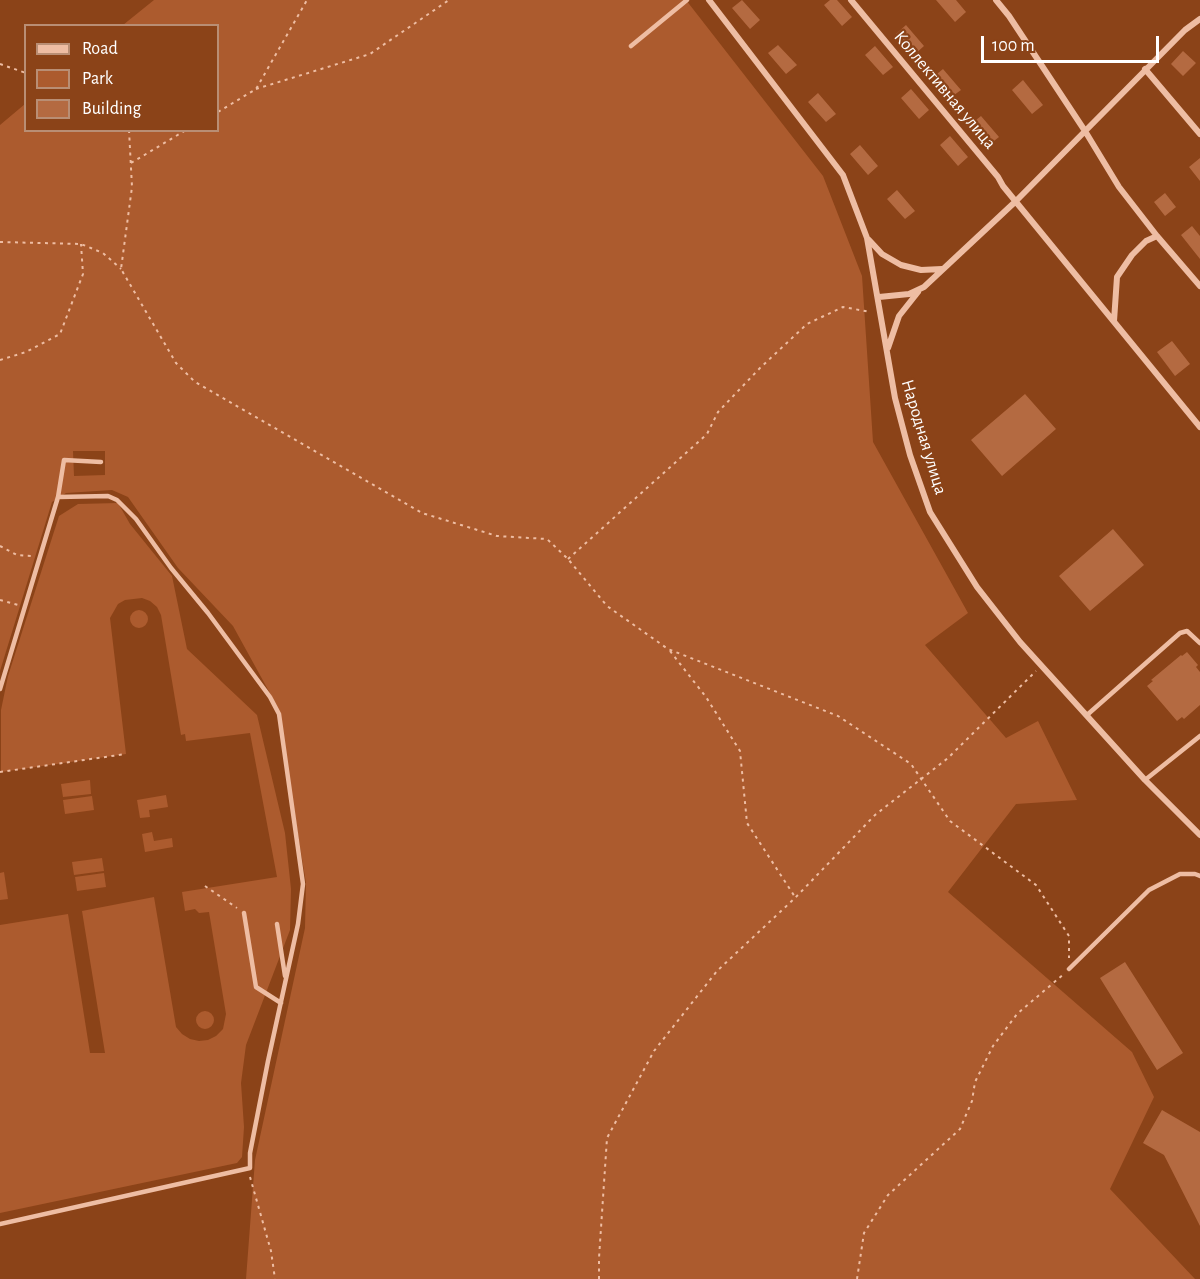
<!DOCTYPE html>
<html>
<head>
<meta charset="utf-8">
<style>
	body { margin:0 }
	#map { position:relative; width:1200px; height:1279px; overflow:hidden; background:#8b4318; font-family:"Alegreya Sans",sans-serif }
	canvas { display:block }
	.legend { position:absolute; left:24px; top:24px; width:195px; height:108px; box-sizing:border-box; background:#8b4318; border:2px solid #b98e74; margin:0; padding:8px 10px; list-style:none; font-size:18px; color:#fff }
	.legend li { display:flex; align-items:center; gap:12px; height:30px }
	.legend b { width:30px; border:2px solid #b98e74 }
	.scale { position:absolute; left:981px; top:36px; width:178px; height:27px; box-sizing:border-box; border:3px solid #fff; border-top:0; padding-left:8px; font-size:18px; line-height:21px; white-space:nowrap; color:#fff; -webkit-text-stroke:4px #8b4318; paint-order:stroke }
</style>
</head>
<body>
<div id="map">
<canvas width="1200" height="1279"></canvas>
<ul class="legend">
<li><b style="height:8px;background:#eebda3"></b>Road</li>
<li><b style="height:16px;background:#ac5b2e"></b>Park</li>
<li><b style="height:16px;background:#b46a41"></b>Building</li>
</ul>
<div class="scale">100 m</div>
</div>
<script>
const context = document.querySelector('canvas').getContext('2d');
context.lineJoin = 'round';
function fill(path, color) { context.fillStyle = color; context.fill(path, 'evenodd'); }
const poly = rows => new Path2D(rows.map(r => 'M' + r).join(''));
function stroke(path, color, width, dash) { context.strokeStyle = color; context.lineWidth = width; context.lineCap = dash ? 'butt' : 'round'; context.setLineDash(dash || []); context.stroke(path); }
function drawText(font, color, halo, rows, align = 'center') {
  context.font = font + ' "Alegreya Sans",sans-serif'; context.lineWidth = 4.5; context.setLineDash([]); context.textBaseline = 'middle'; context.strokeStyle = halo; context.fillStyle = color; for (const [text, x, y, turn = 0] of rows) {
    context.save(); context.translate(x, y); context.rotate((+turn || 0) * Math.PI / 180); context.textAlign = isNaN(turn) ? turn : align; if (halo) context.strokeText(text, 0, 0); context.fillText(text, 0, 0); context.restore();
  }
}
const green = poly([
	[154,0,686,0,823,176,862,276,873,442,968,613,925,645,1006,738,1038,721,1077,800,1016,804,948,892,1132,1052,1154,1097,1110,1189,1195,1279,246,1279,255,1160,305,928,306,883,277,706,233,626,178,568,128,497,112,490,66,493,52,502,0,671,0,125,25,104,26,130,218,130,218,26,123,25],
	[73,451,105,451,105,475,74,476],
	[118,503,130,524,172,576,187,649,257,715,285,833,291,889,290,930,246,1045,241,1083,244,1127,242,1157,237,1163,0,1213,0,925,68,914,90,1053,105,1053,82,911,154,897,176,1027,182,1034,190,1039,199,1041,208,1040,216,1036,223,1029,226,1014,209,912,199,913,195,909,185,911,182,892,277,877,250,733,186,741,185,734,181,735,161,615,157,607,150,601,142,598,125,600,118,604,110,618,126,754,1,772,1,710,8,676,59,516,78,504],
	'130 619a9 9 0 1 1 18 0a9 9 0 1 1-18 0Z',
	[90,780,91,794,63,797,61,784],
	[166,795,168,807,149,810,150,817,140,818,137,800],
	[92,796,94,810,65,814,63,800],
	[152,832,154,841,172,838,173,847,145,852,142,834],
	[102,858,104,871,74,875,72,862],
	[4,872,8,899,0,900,0,873],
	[104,873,106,887,77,891,75,877],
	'196 1020a9 9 0 1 1 18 0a9 9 0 1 1-18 0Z'
]);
const building = poly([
	[742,0,760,20,750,29,732,8],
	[830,0,837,0,852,17,842,26,824,5],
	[936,0,956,0,966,12,955,22],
	[906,25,924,46,914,55,896,34],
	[778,45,797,65,786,74,768,53],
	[875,46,893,67,883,75,865,55],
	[1183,51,1196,63,1183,76,1171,64],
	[943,69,961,90,950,98,932,78],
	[1023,80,1043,105,1032,114,1012,90],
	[911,89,929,110,919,119,901,98],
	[818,93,836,114,826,122,808,102],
	[981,116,999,137,989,145,971,124],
	[950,136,968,157,958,166,940,145],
	[860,145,878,166,868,175,850,154],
	[1200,158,1200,181,1189,167],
	[897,190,915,211,905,219,887,199],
	[1165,193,1176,207,1165,216,1154,202],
	[1192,226,1200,236,1200,259,1181,235],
	[1172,341,1190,364,1175,376,1157,352],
	[1025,394,1056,429,1002,476,971,440],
	[1113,529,1144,565,1090,611,1059,576],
	[1187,652,1198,665,1196,667,1200,672,1200,705,1184,719,1182,717,1177,721,1147,686,1153,681,1151,680,1181,655,1182,656],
	[1125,962,1183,1053,1157,1070,1100,978],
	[1162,1110,1200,1132,1200,1226,1164,1155,1143,1143]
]);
const path = poly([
	[0,64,26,73],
	[256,89,370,54,449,0],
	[218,112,256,89,307,0],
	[129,130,132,187,121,269,176,363,195,382,422,513,497,536,547,539,568,559,607,606,668,649,838,716,911,764,950,821,1036,885,1069,936,1069,958],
	[131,163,186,130],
	[0,242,81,244,103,253,121,269],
	[0,360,26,352,60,334,83,274,81,244],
	[0,546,17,555,31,556],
	[568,559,707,434,718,412,759,369,807,324,843,307,871,312],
	[0,600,18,605],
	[670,651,706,697,740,751,747,823,795,897],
	[0,772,126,754],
	[205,886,237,908],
	[250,1177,271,1251,275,1279],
	[599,1279,599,1258,607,1138,654,1051,717,971,795,898,875,815,948,758,1036,671],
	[857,1279,864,1233,888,1195,960,1129,972,1101,975,1082,993,1046,1017,1014,1065,973]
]);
const service = poly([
	[631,46,687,0],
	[0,689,58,497],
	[1087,715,1180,633,1187,631,1200,643],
	[1145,780,1200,736],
	[244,913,256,987,281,1003],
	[277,924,285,976],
	[1069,969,1149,890,1180,874,1195,874,1200,876],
	[0,1224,250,1168,250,1153,268,1061,298,924,303,884,279,714,270,697,208,613,171,568,136,519,117,500,108,496,58,497,64,460,101,462]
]);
const minor = poly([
	[709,0,843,175,867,238,895,398,910,455,930,512,977,587,1020,642,1145,780,1200,835],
	[851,0,998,177,1003,186,1200,427],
	[996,0,1009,16,1085,131,1119,187,1157,236,1200,286],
	[1145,69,1200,134],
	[869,240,882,254,901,265,921,270,942,269],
	[879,297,909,294,924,287,1016,201,1185,30,1200,19],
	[1114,321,1117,277,1132,255,1146,241,1157,236],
	[888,348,899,316,918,292]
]);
const streetNames = [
	["Коллективная улица",945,90,50],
	["Народная улица",924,437,73]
];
fill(green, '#ac5b2e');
fill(building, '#b46a41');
stroke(path, '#eebda3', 2, [3, 4.5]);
stroke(service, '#eebda3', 4.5);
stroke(minor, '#eebda3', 6);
drawText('18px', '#fff', '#8b4318', streetNames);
</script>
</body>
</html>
